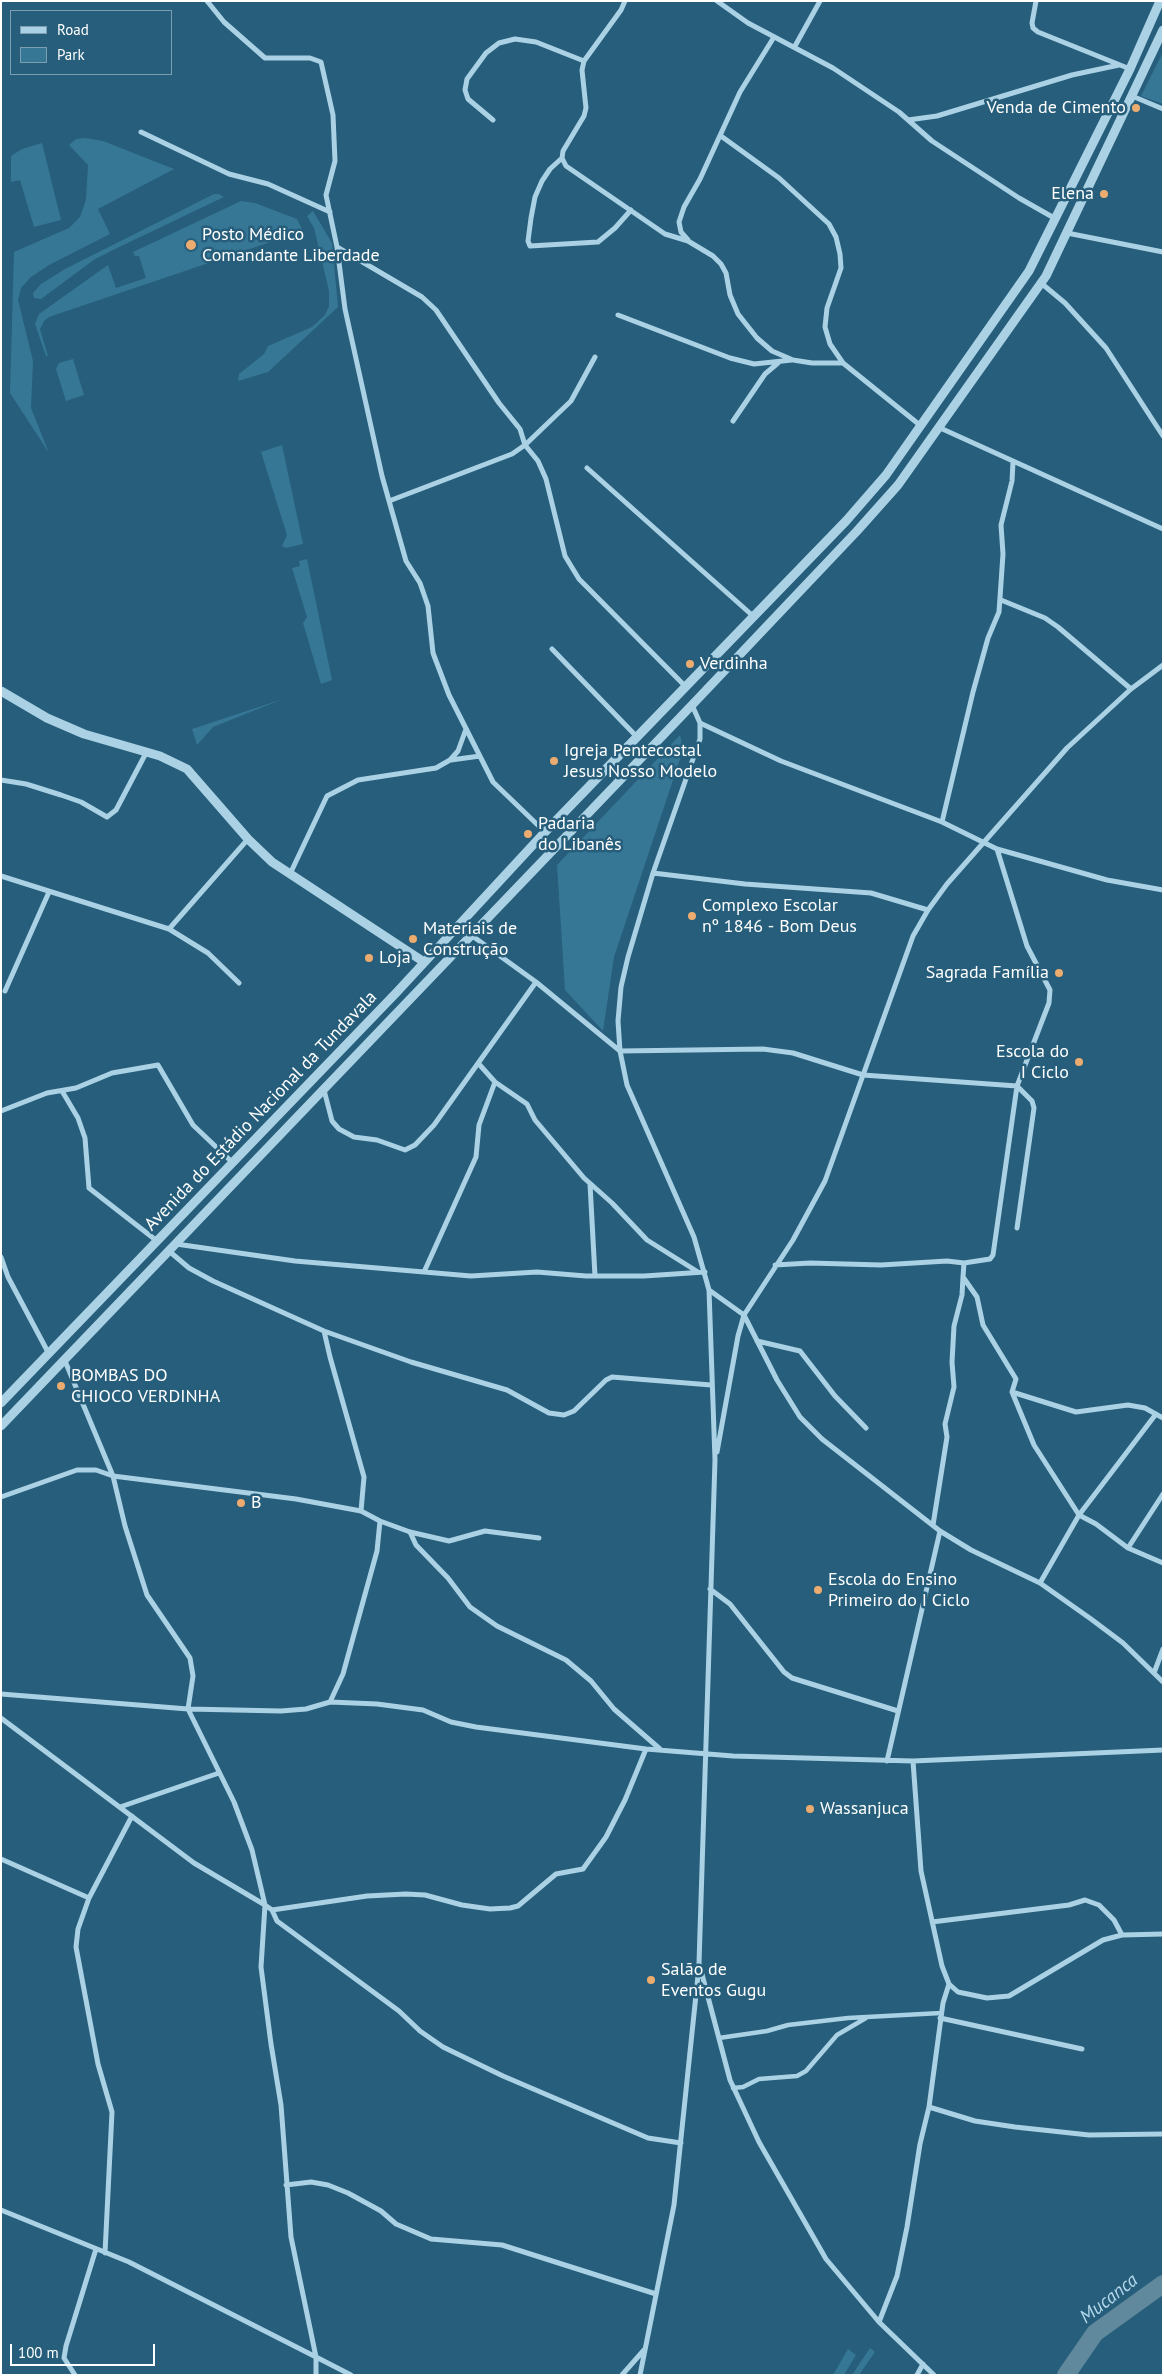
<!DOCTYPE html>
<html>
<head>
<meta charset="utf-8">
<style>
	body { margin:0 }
	#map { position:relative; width:1164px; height:2376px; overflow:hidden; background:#265e7b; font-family:"PT Sans",sans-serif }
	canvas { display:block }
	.frame { position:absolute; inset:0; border:2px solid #fff; pointer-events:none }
	.legend { position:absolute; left:10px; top:10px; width:162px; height:65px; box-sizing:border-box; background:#265e7b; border:1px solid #7d9eb0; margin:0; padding:6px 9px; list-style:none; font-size:15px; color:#fff }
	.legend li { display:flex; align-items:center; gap:10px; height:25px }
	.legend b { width:25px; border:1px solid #7d9eb0 }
	.scale { position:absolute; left:10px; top:2344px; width:145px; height:22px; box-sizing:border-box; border:2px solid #fff; border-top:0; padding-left:6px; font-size:15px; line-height:18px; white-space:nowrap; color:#fff; -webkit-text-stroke:4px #265e7b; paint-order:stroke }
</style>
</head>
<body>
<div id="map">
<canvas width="1164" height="2376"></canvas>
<div class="frame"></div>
<ul class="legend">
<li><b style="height:6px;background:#aad1e4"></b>Road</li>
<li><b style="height:14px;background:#377796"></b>Park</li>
</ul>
<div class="scale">100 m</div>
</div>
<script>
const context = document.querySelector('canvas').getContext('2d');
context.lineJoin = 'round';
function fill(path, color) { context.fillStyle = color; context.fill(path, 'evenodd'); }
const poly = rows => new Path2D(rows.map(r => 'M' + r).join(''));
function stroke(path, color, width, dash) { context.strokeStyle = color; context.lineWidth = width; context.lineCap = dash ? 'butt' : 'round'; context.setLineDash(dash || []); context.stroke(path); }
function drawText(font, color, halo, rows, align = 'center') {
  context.font = font + ' "PT Sans",sans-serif'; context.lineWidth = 5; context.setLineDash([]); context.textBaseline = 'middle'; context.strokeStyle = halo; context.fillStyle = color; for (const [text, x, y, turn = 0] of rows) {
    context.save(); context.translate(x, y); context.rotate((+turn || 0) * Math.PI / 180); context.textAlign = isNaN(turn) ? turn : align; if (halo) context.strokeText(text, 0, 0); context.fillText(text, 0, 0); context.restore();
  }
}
const green = poly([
	[1163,52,1163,104,1141,96],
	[85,138,103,141,174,169,98,209,110,234,49,265,31,277,21,288,18,300,33,361,31,408,49,453,10,393,14,252,69,228,80,217,86,200,88,165,69,145,76,139],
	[42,143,61,220,34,227,20,180,11,182,11,156,22,149],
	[214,194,219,194,224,197,115,249,95,259,41,299,34,298,33,293,41,284,65,269],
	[241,201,255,203,297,219,303,231,49,317,44,321,40,329,48,356,46,356,35,324,39,314,108,265,116,288,146,278,139,256,135,256,133,252],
	[313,211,332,243,338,307,268,372,238,381,239,374,264,354,268,346,312,327,325,315,329,306,329,291,314,228,307,216],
	[73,359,84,395,66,401,56,369,59,363],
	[282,445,303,544,286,548,282,546,287,535,261,452],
	[307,559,332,680,321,684,303,623,307,617,292,568,300,566,299,561],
	[283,699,213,727,197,745,192,729],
	[680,735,683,750,614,957,603,1031,565,990,557,865],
	[870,2348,875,2352,859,2375,852,2375],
	[848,2349,856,2355,844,2375,833,2375]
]);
const river = poly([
	[1066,2375,1095,2333,1163,2284]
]);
const pedestrian = poly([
	[719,2038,767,2031,788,2025,848,2018,941,2013],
	[733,2088,743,2087,759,2079,797,2076,806,2071,837,2035,866,2018]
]);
const minor = poly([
	[207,1,224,22,265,58,310,58,321,62,333,115,335,161,326,195,337,247,345,309,382,476,406,561,420,583,428,606,433,653,449,695,493,782,545,832],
	[625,1,621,10,584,61,582,70,586,108,584,116,563,151,562,158,550,169,542,181,535,197,531,218,528,241,530,246,598,242,615,228,631,210],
	[717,1,748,23,833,68,899,112,932,141,1019,198,1056,219],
	[1036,1,1032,23,1033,28,1038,32,1130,69],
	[795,46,820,1],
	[1132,96,1163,109],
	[493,120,468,99,465,90,467,79,486,53,499,43,515,39,536,42,584,61],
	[908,120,937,116,1072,75,1119,65],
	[141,132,229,174,268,184,330,212],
	[721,136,779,178,829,224,836,237,840,254,841,268,827,308,825,327,830,344,843,363,921,426],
	[562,158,566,166,665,234,688,241,713,256,721,264,726,273,730,295,738,314,757,338,772,351,793,360,812,363,843,363],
	[1067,233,1163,252],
	[688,240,681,232,679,222,684,207,700,179,740,92,774,37],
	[337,247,422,297,436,310,499,403,520,429,525,445,538,461,546,479,565,556,579,579,686,687],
	[1041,283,1065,303,1106,348,1163,436],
	[618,315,730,358,754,364,792,360],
	[733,421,765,374,778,363],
	[938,427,1163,529],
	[587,468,753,616],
	[389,501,512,454,525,445,571,401,595,357],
	[1001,600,1045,618,1058,627,1131,689],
	[552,649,637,737],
	[692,705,700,723,700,739,653,873,628,957,621,987,618,1021,620,1051,627,1085,694,1237,709,1290,715,1460,699,1963,730,2080,759,2142,826,2259,879,2322,934,2375],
	[700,723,781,761,942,822,997,849,1107,880,1163,890],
	[451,760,480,756],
	[1,780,26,784,61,795,81,802,107,817,116,810,146,753],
	[942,822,973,692,988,638,999,612,1003,554,1001,525,1012,481,1013,462],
	[653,873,745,884,871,893,928,910],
	[290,874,327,796,358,780,436,768,450,760,458,751,466,729],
	[1,876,169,929,208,953,239,983],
	[169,929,248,839],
	[471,935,536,982,620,1051,763,1049,793,1053,863,1075,1017,1086,1032,1101,1034,1108,1017,1228],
	[5,991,49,892],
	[478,1063,495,1082,527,1104,535,1120,584,1178,612,1203,647,1240,698,1272],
	[324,1090,332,1121,339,1129,354,1137,377,1140,405,1150,415,1145,434,1125,536,982],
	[62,1091,78,1118,85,1138,89,1188,157,1241],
	[1,1111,47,1093,76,1088,112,1073,158,1065,193,1125,233,1163],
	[590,1184,595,1276],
	[176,1244,295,1261,471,1276,537,1272,586,1276,644,1276,705,1272],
	[169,1251,189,1268,213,1281,324,1331,411,1362,507,1390,549,1413,564,1415,574,1411,606,1380,612,1377,711,1385],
	[1,1257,8,1277,49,1354],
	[964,1263,963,1277,977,1297,983,1325,1016,1379,1012,1392,1034,1445,1079,1515,1096,1524,1128,1548,1163,1563],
	[775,1265,810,1263,881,1265,947,1261,964,1263,990,1259,993,1255,1017,1086,1049,1003,1050,990,1027,946,997,849],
	[424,1272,476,1157,479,1125,495,1082],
	[709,1290,744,1315,777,1380,800,1417,822,1439,940,1531,971,1550,1040,1583,1091,1619,1123,1643,1163,1682],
	[324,1331,330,1357,364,1477,361,1511],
	[757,1341,800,1351,835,1396,866,1428],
	[65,1361,113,1476,125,1526,147,1595,190,1658,193,1676,188,1709,234,1802,252,1850,265,1905,261,1967,271,2044,281,2105,291,2237,316,2357],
	[1012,1392,1076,1412,1128,1405,1145,1408,1163,1418],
	[717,1452,738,1336,744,1315,793,1240,825,1181,913,936,928,910,947,884,1067,748,1131,689,1163,665],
	[1,1497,77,1470,96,1470,113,1476,296,1499,361,1511,380,1521,410,1532,449,1541,485,1531,539,1538],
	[933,1525,947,1437,945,1424,954,1387,952,1362,954,1326,962,1295,963,1277],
	[410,1532,416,1545,448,1578,470,1607,497,1626,566,1660,591,1681,614,1709,660,1749],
	[1128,1548,1163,1494],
	[1040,1583,1079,1515,1156,1414],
	[710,1589,730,1604,784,1672,792,1678,898,1711],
	[1154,1673,1163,1649],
	[1,1694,188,1709,281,1711,306,1709,330,1702,377,1704,423,1710,451,1722,476,1727,646,1749,733,1756,913,1761,1163,1750],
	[330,1702,343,1674,377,1551,380,1521],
	[1,1718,194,1863,265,1905,272,1910,277,1921,399,2011,420,2031,443,2047,503,2076,648,2138,681,2143],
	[887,1761,940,1531],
	[120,1807,219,1773],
	[1,1859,89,1898],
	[272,1910,367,1896,406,1894,425,1895,462,1905,490,1909,510,1908,518,1906,556,1874,583,1869,606,1837,625,1800,646,1749],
	[932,1922,1069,1905,1085,1900,1099,1905,1114,1920,1122,1935],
	[949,1984,958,1992,987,1998,1009,1996,1103,1940,1122,1935,1163,1934],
	[940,2018,1082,2049],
	[929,2107,975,2121,1015,2127,1089,2135,1163,2134],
	[286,2185,311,2182,328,2185,348,2193,381,2211,396,2224,431,2239,502,2245,656,2294],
	[1,2210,129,2262,316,2357],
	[105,2253,112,2112,98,2064,76,1947,78,1929,89,1898,132,1816],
	[879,2322,897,2276,907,2227,920,2144,929,2107,943,2003,949,1984,942,1966,921,1871,913,1761],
	[75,2375,64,2358,66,2346,96,2249],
	[316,2375,316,2357,351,2375],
	[622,2375,644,2350],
	[640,2375,674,2205,699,1966],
	[917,2375,923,2364]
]);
const tertiary = poly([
	[1,691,47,718,84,734,160,756,187,769,248,839,272,862,424,962],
	[1,1403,396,993,545,832,846,521,886,475,1029,271,1130,69,1160,1],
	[1,1426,692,705,857,531,898,485,1046,276,1163,30]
]);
const markers = [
	[1136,108,5,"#edac6f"],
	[1104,194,5,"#edac6f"],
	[191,245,6,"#edac6f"],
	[690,664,5,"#edac6f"],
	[554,761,5,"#edac6f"],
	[528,834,5,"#edac6f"],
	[692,916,5,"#edac6f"],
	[413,939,5,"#edac6f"],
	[369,958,5,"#edac6f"],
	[1059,973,5,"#edac6f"],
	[1079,1062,5,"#edac6f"],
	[61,1386,5,"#edac6f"],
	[241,1503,5,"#edac6f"],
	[818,1590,5,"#edac6f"],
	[810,1809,5,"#edac6f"],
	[651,1980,5,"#edac6f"]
];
const poiNames = [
	["Venda de Cimento",1126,108,"right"],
	["Elena",1094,194,"right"],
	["Posto Médico",202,235],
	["Comandante Liberdade",202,256],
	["Verdinha",700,664],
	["Igreja Pentecostal",564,751],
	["Jesus Nosso Modelo",564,772],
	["Padaria",538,824],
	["do Libanês",538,845],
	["Complexo Escolar",702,906],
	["nº 1846 - Bom Deus",702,927],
	["Materiais de",423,929],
	["Construção",423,950],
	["Loja",379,958],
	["Sagrada Família",1049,973,"right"],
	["Escola do",1069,1052,"right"],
	["I Ciclo",1069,1073,"right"],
	["BOMBAS DO",71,1376],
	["CHIOCO VERDINHA",71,1397],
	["B",251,1503],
	["Escola do Ensino",828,1580],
	["Primeiro do I Ciclo",828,1601],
	["Wassanjuca",820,1809],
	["Salão de",661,1970],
	["Eventos Gugu",661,1991]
];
const streetNames = [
	["Avenida do Estádio Nacional da Tundavala",261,1111,-46]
];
const waterNames = [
	["Mucanca",1109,2299,-38]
];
fill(green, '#377796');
stroke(river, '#61899d', 18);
stroke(pedestrian, '#aad1e4', 4.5);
stroke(minor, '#aad1e4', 5);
stroke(tertiary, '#aad1e4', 9);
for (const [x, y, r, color] of markers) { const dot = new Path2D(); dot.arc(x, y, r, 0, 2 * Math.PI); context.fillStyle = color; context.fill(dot); stroke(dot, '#265e7b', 2); }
drawText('18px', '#fff', '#265e7b', poiNames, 'left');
drawText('18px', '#fff', '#265e7b', streetNames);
drawText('italic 19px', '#b5daec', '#265e7b', waterNames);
</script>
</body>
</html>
